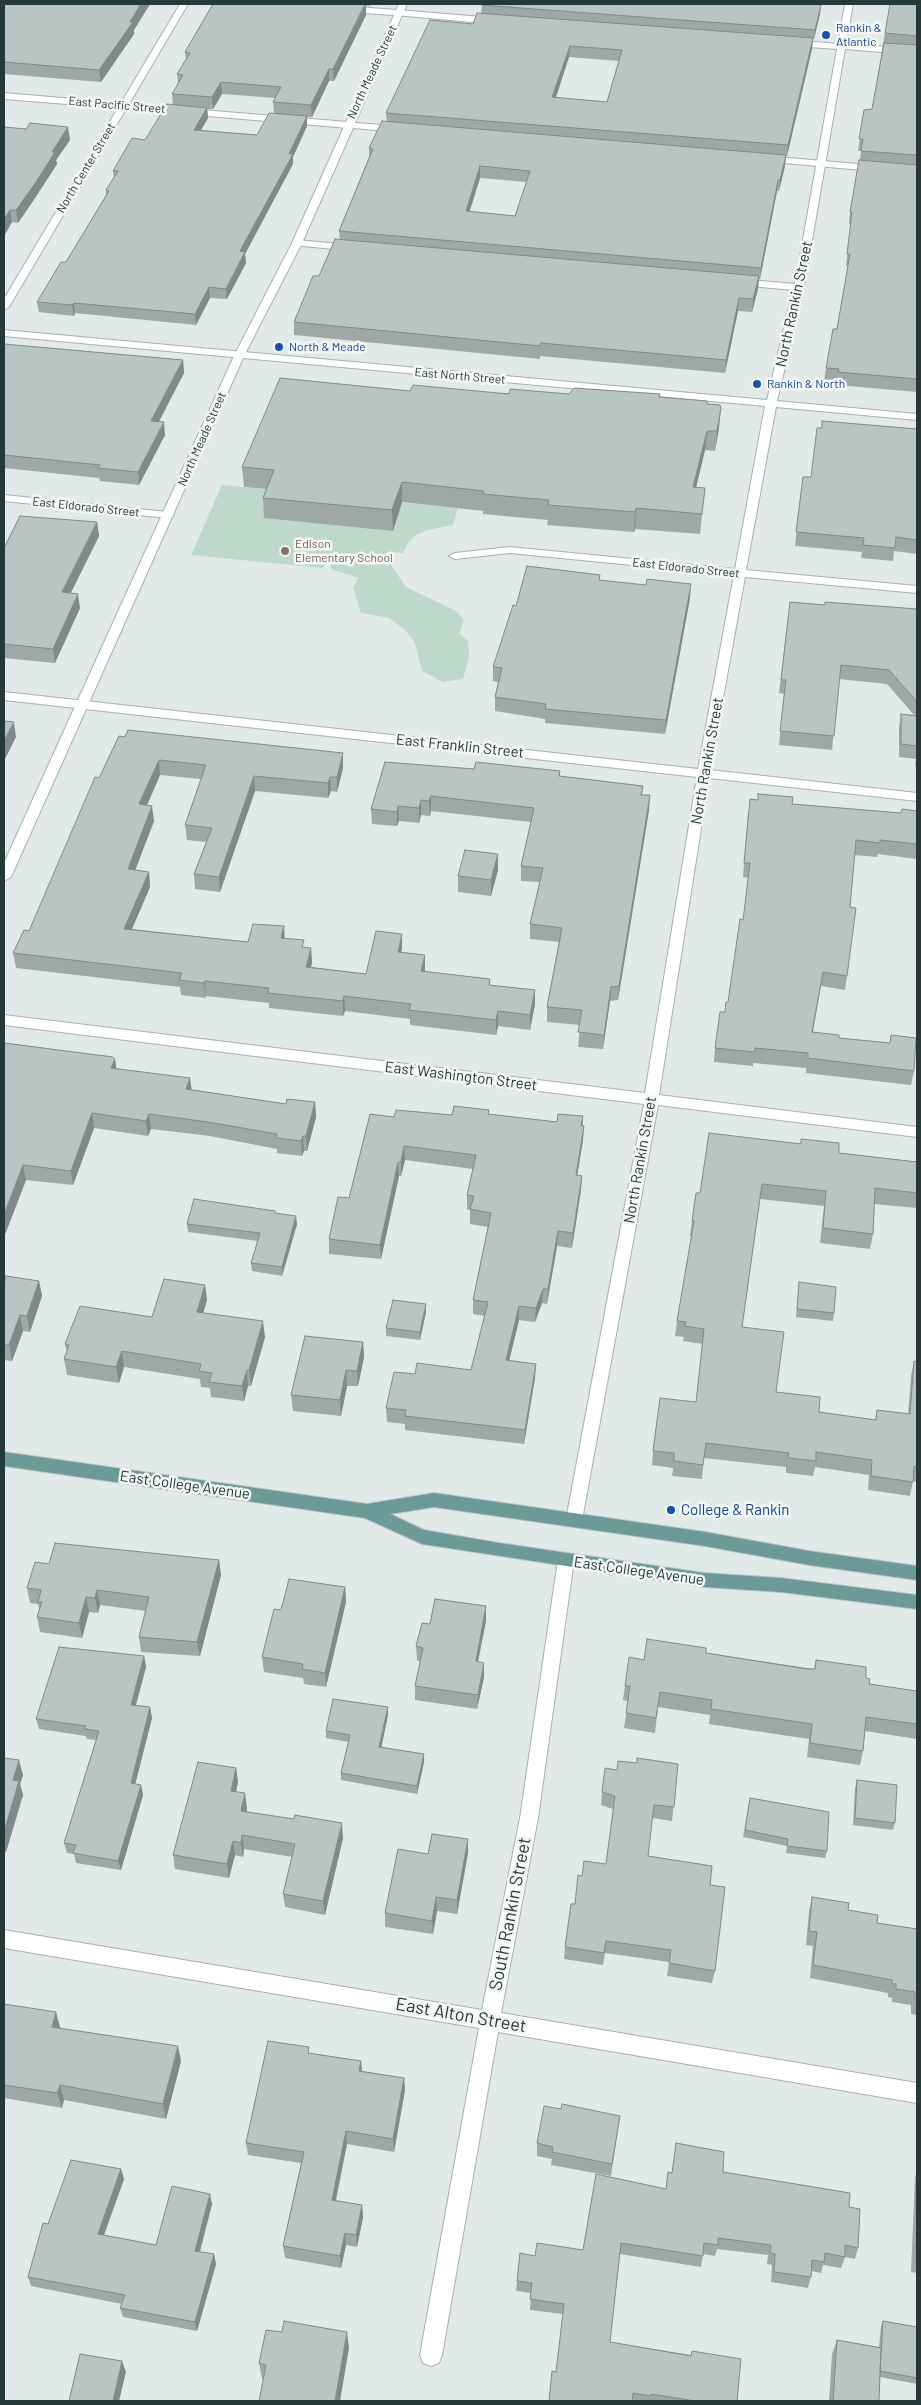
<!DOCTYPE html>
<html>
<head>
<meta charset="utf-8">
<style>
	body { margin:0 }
	#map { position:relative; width:921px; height:2405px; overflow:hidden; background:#e2eae9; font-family:Barlow,sans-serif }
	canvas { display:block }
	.frame { position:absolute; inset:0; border:5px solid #243938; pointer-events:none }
</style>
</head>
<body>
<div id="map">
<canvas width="921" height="2405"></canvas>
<div class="frame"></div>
</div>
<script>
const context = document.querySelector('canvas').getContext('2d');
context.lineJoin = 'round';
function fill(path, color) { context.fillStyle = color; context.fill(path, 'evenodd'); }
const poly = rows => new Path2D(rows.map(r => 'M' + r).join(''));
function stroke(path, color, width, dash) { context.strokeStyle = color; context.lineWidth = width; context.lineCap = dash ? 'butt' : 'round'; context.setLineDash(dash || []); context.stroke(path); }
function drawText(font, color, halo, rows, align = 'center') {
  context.font = font + ' Barlow,sans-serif'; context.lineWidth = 5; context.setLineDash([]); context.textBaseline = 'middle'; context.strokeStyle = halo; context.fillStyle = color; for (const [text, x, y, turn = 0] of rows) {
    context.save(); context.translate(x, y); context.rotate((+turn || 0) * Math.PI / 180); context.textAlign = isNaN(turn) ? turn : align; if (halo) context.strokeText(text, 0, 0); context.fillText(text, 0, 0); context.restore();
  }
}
const green = poly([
	[222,485,458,508,453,525,428,530,416,535,408,543,403,553,386,552,389,562,406,587,456,611,464,620,459,633,468,641,469,657,463,679,443,682,422,671,415,643,405,630,389,618,361,613,353,587,359,578,331,569,329,553,323,568,191,555]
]);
const minor = poly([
	[180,4,188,4,129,104,348,122,353,125,348,128,126,109,9,307,4,310,4,299,118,108,4,99,4,93,121,103,180,4],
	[845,4,853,4,846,44,917,49,917,55,845,49,804,287,777,401,917,414,917,420,776,407,746,570,917,586,917,593,745,577,710,770,917,793,917,801,709,778,659,1095,917,1127,917,1137,658,1105,582,1520,580,1525,574,1527,568,1525,566,1520,644,1104,4,1025,4,1015,645,1093,697,777,4,700,4,692,698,769,734,575,510,553,455,559,449,556,455,553,510,547,735,569,765,406,4,336,4,330,767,400,793,290,739,285,734,282,739,279,795,284,837,49,794,46,790,43,794,40,838,44,845,4],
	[398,10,494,18,498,21,494,24,395,15,395,11,398,10],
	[297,240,352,245,357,248,352,251,294,245,294,241,297,240],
	[4,495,168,512,174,515,168,518,4,501,4,495],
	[566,1553,572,1555,574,1560,538,1818,501,2013,917,2083,917,2103,498,2032,442,2355,439,2363,431,2366,423,2363,420,2355,479,2028,4,1948,4,1930,482,2010,520,1818,558,1560,560,1555,566,1553]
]);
const tertiary = poly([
	[399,4,407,4,355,123,398,126,403,129,398,132,353,128,302,243,244,356,11,877,4,881,4,863,234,356,292,243,394,15,346,12,342,9,346,6,396,10,399,4],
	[765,156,917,169,917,175,762,161,760,159,765,156]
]);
const primary = poly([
	[4,1452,367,1504,434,1493,705,1532,809,1551,917,1566,917,1580,809,1565,705,1546,434,1507,390,1514,424,1530,499,1543,704,1573,781,1578,917,1595,917,1609,781,1592,704,1587,422,1544,365,1518,4,1466,4,1452]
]);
const wall = poly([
	[4,4,150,4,134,30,134,34,101,82,4,74],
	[213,4,371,4,370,6,366,6,366,15,334,81,329,81,312,117,307,117,307,126,293,157,293,164,245,254,246,263,227,299,210,298,196,325,75,313,74,316,39,312,37,302,66,262,106,195,106,190,114,178,113,171,145,140,173,105,172,94,178,84,177,74,186,59,185,52],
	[222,94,275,98,273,102,274,113,257,135,201,130,208,118,207,109,213,109],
	[482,4,820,4,820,14,814,39,813,39,812,49,787,156,786,156,785,166,779,191,777,191,760,279,759,279,758,289,752,312,738,311,725,373,540,356,540,359,294,335,294,322,340,239,339,231,369,157,369,148,387,122,386,113,473,24,481,14],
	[569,57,619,61,607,102,556,98],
	[480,178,527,182,515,216,469,212],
	[917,4,917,392,837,385,837,382,824,380,826,368,837,329,848,266,846,266,851,224,849,224,850,212,860,160,861,151,858,151,864,110,872,109,885,33],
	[4,127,70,140,56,160,57,164,35,198,18,223,12,222,4,236],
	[4,344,183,360,184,373,159,422,165,435,139,485,100,481,99,478,4,468],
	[410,391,659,397,707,404,719,428,715,451,705,450,696,488,705,488,700,534,635,529,634,532,547,525,548,520,483,514,483,511,402,502,393,531,264,518,263,498,266,489,244,487,242,467],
	[917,429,917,554,894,551,893,561,861,558,862,552,795,546,803,477,811,477],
	[97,522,99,536,71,593,80,608,55,663,4,658,4,548],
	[600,580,690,598,665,734,545,723,545,719,495,711,495,697,498,682,493,681,493,667,516,606],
	[790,602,825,605,917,609,917,766,915,766,916,759,899,757,899,728,901,714,914,715,887,684,839,679,832,750,779,745,784,694,779,693],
	[119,736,343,768,337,792,331,791,328,798,255,791,220,892,195,889,194,874,206,842,187,840,185,825,201,779,160,775,147,805,154,821,135,870,149,872,150,887,132,929,248,942,285,938,304,948,311,948,312,963,311,967,366,974,402,948,401,952,425,955,425,972,490,979,490,985,535,990,535,1004,530,1030,498,1026,496,1035,410,1025,410,1019,345,1011,343,1016,269,1008,269,1003,206,996,206,998,181,995,180,987,16,968,13,953,29,931],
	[474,769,560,771,560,776,643,786,642,795,649,810,618,1000,610,1001,603,1049,578,1047,580,1025,547,1022,547,1007,559,942,530,939,530,924,540,882,521,881,521,866,531,822,431,811,430,816,421,815,419,823,399,821,397,826,372,824,371,809],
	[792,804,901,813,917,811,917,859,878,854,877,857,854,855,850,907,847,976,845,990,821,986,813,1032,839,1038,890,1043,891,1035,914,1071,911,1085,806,1073,806,1068,753,1063,753,1066,714,1062,715,1048,728,1002,743,920,749,878,743,877,748,813],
	[498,854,498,870,491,896,458,892,458,876],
	[4,1043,115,1059,116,1068,192,1090,286,1104,315,1102,316,1117,307,1151,304,1151,302,1156,277,1153,277,1149,210,1136,151,1129,148,1136,94,1128,73,1185,26,1180,4,1237],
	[489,1115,557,1122,583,1116,583,1140,577,1175,581,1190,572,1248,557,1246,547,1304,542,1303,535,1322,519,1320,509,1361,535,1378,524,1444,405,1430,405,1424,387,1422,386,1408,415,1374,471,1370,485,1316,473,1314,473,1300,488,1227,470,1224,470,1210,467,1209,467,1195,473,1169,405,1160,401,1176,399,1176,381,1259,329,1254,329,1239,349,1198,394,1117],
	[801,1139,839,1153,917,1162,917,1208,874,1204,873,1234,870,1249,820,1243,824,1206,760,1199,742,1327,776,1392,819,1412,875,1420,877,1410,908,1414,911,1376,914,1361,917,1362,917,1482,913,1481,910,1496,868,1490,869,1475,815,1467,813,1476,786,1473,786,1467,704,1458,702,1479,672,1476,673,1468,652,1465,653,1451,696,1402,703,1344,683,1341,684,1337,675,1336,677,1321,692,1236,690,1236,692,1221,700,1193,801,1144],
	[276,1213,297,1224,282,1276,252,1271,251,1263,258,1241,188,1232,187,1224],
	[39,1281,42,1296,30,1332,23,1331,12,1361,4,1360,4,1284],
	[799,1282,834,1313,833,1321,796,1317],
	[205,1285,207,1300,203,1313,265,1337,251,1386,248,1386,244,1401,211,1397,210,1388,201,1387,200,1379,124,1367,119,1383,67,1375,64,1359,67,1352,65,1344,152,1317],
	[426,1312,420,1340,386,1336,386,1328],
	[363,1342,364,1357,358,1386,347,1386,341,1416,293,1411,291,1395],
	[219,1560,221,1575,200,1656,141,1652,139,1637,146,1611,100,1605,98,1613,89,1612,82,1638,40,1632,37,1617,39,1610,38,1604,30,1603,27,1588,49,1564],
	[345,1587,346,1602,326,1687,304,1684,303,1678,264,1672,262,1657,281,1610],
	[486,1606,486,1621,478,1662,484,1677,477,1709,415,1700,415,1686,420,1661,417,1661,416,1646,430,1624],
	[706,1653,814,1669,816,1660,866,1678,869,1684,917,1691,917,1739,865,1731,863,1751,860,1765,807,1757,809,1739,709,1724,710,1715,658,1707,655,1733,624,1728,628,1701,623,1700,625,1686,644,1660],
	[144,1656,146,1667,136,1705,150,1707,152,1718,135,1784,141,1785,143,1795,121,1870,76,1863,74,1854,67,1853,64,1843,96,1740,87,1739,86,1736,39,1729,36,1719],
	[388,1707,388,1715,381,1747,424,1754,424,1762,417,1794,341,1780,341,1773,349,1742,326,1738,326,1731],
	[4,1758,23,1775,20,1784,23,1795,6,1852,4,1851],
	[637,1763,678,1764,672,1821,652,1818,648,1856,710,1885,715,1971,712,1983,667,1976,669,1962,605,1953,603,1965,564,1959,565,1947,575,1904,582,1876,606,1864,613,1809,601,1805,602,1792,617,1770],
	[236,1768,238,1782,236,1792,247,1808,246,1811,343,1838,325,1915,285,1907,283,1894,292,1857,244,1849,243,1857,235,1855,229,1878,175,1869,173,1855],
	[857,1780,895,1823,893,1830,853,1825,855,1788],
	[750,1798,827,1851,825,1858,786,1853,787,1846,743,1837],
	[468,1853,457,1914,437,1911,433,1934,385,1927,385,1913,428,1854],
	[812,1897,848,1910,877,1923,917,1929,917,2015,911,2014,911,2005,892,2002,892,1998,888,1997,888,1993,810,1978,813,1946,806,1945,809,1911],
	[4,2004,60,2027,60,2028,181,2061,166,2119,64,2100,62,2108,4,2098],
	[309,2053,361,2061,362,2071,404,2078,405,2090,394,2152,347,2144,336,2201,362,2205,363,2217,357,2247,346,2245,341,2268,285,2258,283,2246,301,2163,248,2155,246,2143],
	[618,2129,611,2176,551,2165,552,2159,537,2156,537,2143],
	[676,2143,723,2172,849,2207,858,2248,855,2259,845,2257,841,2268,823,2265,821,2273,812,2271,811,2277,808,2288,771,2282,772,2265,767,2264,768,2255,717,2249,715,2256,703,2254,701,2267,620,2254,610,2342,691,2355,692,2351,737,2401,549,2401,556,2372,563,2314,530,2310,531,2293,516,2291,517,2281,535,2256,583,2250,666,2189,668,2172,672,2173],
	[121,2169,124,2179,104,2235,156,2245,212,2204,200,2252,214,2254,216,2264,197,2331,123,2317,120,2308,122,2304,31,2286,28,2277,48,2224],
	[917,2171,917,2273,911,2272,915,2177],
	[883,2321,917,2327,917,2384,880,2377,879,2401,829,2401,832,2354,837,2340,879,2347,881,2326],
	[349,2348,263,2379,262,2379,259,2363]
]);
const shadedWall = poly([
	[141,4,150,4,134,30,134,34,101,82,99,70],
	[366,4,366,15,334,81,333,69],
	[821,5,820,14,814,39,815,30],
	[813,38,812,49,787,156,788,145],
	[570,46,569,57,552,108,552,97],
	[329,69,329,81,312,117,311,105],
	[221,82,222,94,213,109,212,97],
	[207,108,208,118,195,140,194,130],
	[307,116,307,126,293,157,293,164,245,254,246,263,227,299,226,289,240,251],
	[68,127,70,140,56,160,57,164,35,198,18,223,16,210,52,152],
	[786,155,785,166,779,191,780,180],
	[480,166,480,178,466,223,466,211],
	[778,180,777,191,760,279,761,268],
	[10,210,12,222,4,236,4,220],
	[759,276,758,289,752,312,753,299],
	[209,287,210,298,196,325,195,314],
	[739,298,738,311,725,373,726,360],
	[74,303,75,313,74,316,72,305],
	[183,360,184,373,152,434,151,421],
	[721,408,719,428,715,451,717,431],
	[164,422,165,435,139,485,138,472],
	[707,431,705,450,691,508,693,487],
	[402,482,402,502,393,531,392,510],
	[636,508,635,529,634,532,635,512],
	[97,522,99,536,64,606,62,592],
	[691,584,690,598,665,734,666,720],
	[78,594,80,608,55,663,53,649],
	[14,722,16,737,4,761,4,741],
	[343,753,343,768,337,792,337,777],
	[159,760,160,775,141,819,139,804],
	[254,776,255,791,220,892,219,877],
	[330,777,331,791,328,798,328,783],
	[650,795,649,810,618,1000,619,986],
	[431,796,431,811,430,816,429,801],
	[421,800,421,815,419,823,419,808],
	[152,806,154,821,130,884,128,869],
	[398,806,399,821,397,826,397,812],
	[498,854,498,870,491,896,491,880],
	[149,872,150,887,126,943,124,929],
	[284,926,285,941,281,938],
	[402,934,402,948,398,966,398,952],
	[311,948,312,963,307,982,306,967],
	[425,955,425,970,421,986,421,971],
	[205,981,206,996,206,998,204,983],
	[611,987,610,1001,603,1049,604,1035],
	[535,990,535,1004,530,1030,530,1015],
	[344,996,345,1011,343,1016,343,1001],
	[498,1011,498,1026,496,1035,496,1020],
	[115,1059,117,1073,111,1068],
	[190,1078,192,1092,186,1089],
	[315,1102,316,1117,307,1151,306,1136],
	[92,1113,94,1128,73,1185,71,1171],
	[149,1114,151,1129,148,1136,146,1121],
	[584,1126,583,1140,575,1189,576,1175],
	[303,1136,304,1151,302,1156,301,1141],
	[404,1146,405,1160,401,1176,401,1162],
	[398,1162,399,1176,381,1259,380,1245],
	[23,1165,26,1180,4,1237,4,1215],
	[582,1176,581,1190,572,1248,573,1233],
	[296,1216,297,1224,282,1276,282,1267],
	[558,1231,557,1246,547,1304,548,1289],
	[39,1281,42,1296,30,1332,27,1316],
	[205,1285,207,1300,199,1328,197,1312],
	[543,1289,542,1303,535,1322,536,1308],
	[426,1304,426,1312,420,1340,420,1332],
	[519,1306,519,1320,506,1374,506,1360],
	[20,1315,23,1331,12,1361,9,1345],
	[263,1321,265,1337,251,1386,249,1370],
	[363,1342,364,1357,358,1386,357,1371],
	[122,1351,124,1367,119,1383,116,1367],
	[536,1364,535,1378,524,1444,525,1430],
	[247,1370,248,1386,244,1401,242,1386],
	[346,1370,347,1386,341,1416,340,1400],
	[219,1560,221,1575,200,1656,197,1642],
	[345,1587,346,1602,326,1687,325,1673],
	[97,1590,100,1605,98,1613,95,1598],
	[86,1597,89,1612,82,1638,79,1623],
	[486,1606,486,1621,475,1675,476,1661],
	[144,1656,146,1667,133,1715,131,1705],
	[484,1663,484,1677,477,1709,478,1695],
	[150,1707,152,1718,133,1793,131,1783],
	[388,1707,388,1715,380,1754,379,1747],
	[424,1754,424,1762,417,1794,417,1786],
	[19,1760,23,1775,20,1784,23,1795,6,1852,4,1844,4,1832,13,1780],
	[236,1768,238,1782,233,1805,231,1791],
	[141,1785,143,1795,121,1870,118,1861],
	[245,1793,247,1808,243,1825,241,1811],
	[342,1823,343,1838,325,1915,323,1901],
	[242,1835,244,1849,243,1857,241,1843],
	[468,1839,468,1853,457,1914,457,1900],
	[233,1841,235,1855,229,1878,227,1864],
	[436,1897,437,1911,433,1934,432,1921],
	[56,2012,60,2027,56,2042,52,2027],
	[178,2046,181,2061,166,2119,163,2104],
	[361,2061,362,2074,359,2071],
	[404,2078,405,2090,394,2152,393,2139],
	[60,2085,64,2100,62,2108,57,2093],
	[346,2131,347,2144,333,2212,332,2200],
	[121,2169,124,2179,101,2243,98,2234],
	[210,2194,212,2204,197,2261,195,2251],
	[362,2205,363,2217,357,2247,356,2235],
	[345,2233,346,2245,341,2268,340,2256],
	[214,2254,216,2264,197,2331,195,2322],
	[347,2332,349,2348,340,2401,335,2401],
	[122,2361,126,2372,119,2401,113,2401]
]);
const building = poly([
	[4,4,141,4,130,22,133,22,99,70,4,62,4,4],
	[213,4,365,4,333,69,329,69,311,105,273,102,281,87,221,82,212,97,172,94,183,75,177,74,190,53,185,52,213,4],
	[482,4,819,4,819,5,821,5,815,30,481,5,482,4],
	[890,4,917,4,917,36,885,33,890,4],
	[477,13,813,38,788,145,386,113,430,20,473,24,477,13],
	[570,46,622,50,607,102,552,97,570,46],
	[884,43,917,45,917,155,861,151,863,139,859,139,864,110,872,109,884,43],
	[167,104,207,108,194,130,257,135,269,113,307,116,289,154,293,154,240,251,245,252,226,289,209,287,195,314,74,303,72,305,37,302,61,262,66,262,109,191,106,190,118,171,113,171,132,138,145,140,167,104],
	[382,121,786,155,780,180,778,180,761,268,339,231,373,149,369,148,382,121],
	[480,166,530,171,515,216,466,211,480,166],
	[30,123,68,127,52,152,55,152,34,185,16,210,10,210,4,220,4,127,26,129,30,123],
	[859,160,917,165,917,379,838,372,839,369,826,368,833,329,837,329,850,254,847,254,852,212,850,212,859,160],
	[335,239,759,276,753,299,739,298,726,360,541,343,540,346,294,322,313,276,319,276,335,239],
	[4,344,183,360,151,421,164,422,138,472,98,468,100,465,4,455,4,344],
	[280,378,410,391,413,385,509,394,510,389,569,394,574,388,660,394,659,397,707,401,707,404,720,405,721,408,717,431,707,431,693,487,705,488,702,514,636,508,635,512,548,505,549,500,483,494,484,491,402,482,392,510,263,498,274,470,242,467,280,378],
	[822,421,917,429,917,540,896,537,895,548,863,545,864,538,796,532,803,477,811,477,817,428,822,428,822,421],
	[20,516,97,522,62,592,78,594,53,649,4,644,4,548,20,516],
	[527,566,600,575,599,580,646,585,647,579,691,584,666,720,545,709,546,704,495,697,502,668,493,667,513,605,516,606,527,566],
	[790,602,825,605,825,602,917,609,917,702,889,670,841,665,834,736,780,731,786,680,781,680,790,602],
	[901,714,917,716,917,746,901,744,901,714],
	[4,721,14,722,4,741,4,721],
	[128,730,343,753,337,777,330,777,328,783,254,776,219,877,194,874,212,828,185,825,206,765,159,760,139,804,152,806,128,869,149,872,124,929,248,942,253,924,284,926,281,938,304,940,302,947,311,948,306,967,366,974,376,931,402,934,398,952,425,955,421,971,490,979,489,985,535,990,530,1015,498,1011,496,1020,409,1010,411,1004,344,996,343,1001,268,993,269,988,205,981,204,983,179,980,182,973,13,953,24,930,29,931,95,777,99,778,119,736,125,737,128,730],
	[385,762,474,769,476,762,560,771,559,776,643,786,641,795,650,795,619,986,611,987,604,1035,578,1032,582,1010,547,1007,562,928,530,924,543,868,521,866,534,808,431,796,429,801,421,800,419,808,398,806,397,812,371,809,385,762],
	[758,794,793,797,792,804,901,813,902,809,917,811,917,844,880,840,880,843,856,840,850,907,856,908,847,976,823,972,812,1032,839,1035,839,1038,890,1043,891,1035,916,1038,914,1071,808,1058,808,1053,755,1048,755,1052,715,1048,720,1012,725,1012,726,1002,728,1002,740,919,743,920,750,863,744,863,750,799,758,800,758,794],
	[465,850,498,854,491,880,458,876,465,850],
	[4,1043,113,1057,115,1059,111,1068,190,1078,186,1089,286,1104,287,1099,315,1102,306,1136,303,1136,301,1141,276,1138,277,1134,208,1122,149,1114,146,1121,92,1113,71,1171,23,1165,4,1215,4,1043],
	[454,1106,489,1110,488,1114,557,1122,558,1114,583,1116,581,1126,584,1126,576,1175,582,1176,573,1233,558,1231,548,1289,543,1289,536,1308,519,1306,506,1360,536,1364,525,1430,405,1416,406,1410,386,1408,394,1372,415,1374,417,1363,471,1370,488,1302,473,1300,491,1213,470,1209,474,1196,467,1195,476,1155,404,1146,401,1162,398,1162,380,1245,329,1239,338,1197,349,1198,370,1114,394,1117,396,1110,452,1115,454,1106],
	[709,1133,801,1144,801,1139,839,1143,839,1153,917,1162,917,1193,875,1188,873,1234,823,1228,826,1191,762,1184,742,1327,784,1332,776,1392,820,1397,819,1412,876,1420,877,1410,910,1414,914,1361,917,1362,917,1467,914,1466,913,1482,871,1476,872,1460,816,1452,816,1461,788,1458,789,1453,706,1443,703,1465,674,1461,674,1453,653,1451,660,1398,696,1402,704,1329,685,1326,686,1322,677,1321,694,1221,692,1221,696,1193,700,1193,709,1133],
	[194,1199,275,1211,275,1213,296,1216,282,1267,251,1263,260,1233,187,1224,194,1199],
	[6,1276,39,1281,27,1316,20,1315,9,1345,4,1345,4,1284,6,1276],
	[164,1279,205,1285,197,1312,263,1321,249,1370,247,1370,242,1386,209,1382,212,1373,199,1371,201,1364,122,1351,116,1367,64,1359,69,1345,65,1344,80,1306,152,1317,164,1279],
	[799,1282,836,1287,834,1313,797,1309,799,1282],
	[393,1300,426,1304,420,1332,386,1328,393,1300],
	[305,1336,363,1342,357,1371,346,1370,340,1400,291,1395,305,1336],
	[55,1543,219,1560,197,1642,139,1637,149,1597,97,1590,95,1598,86,1597,79,1623,37,1617,42,1602,38,1602,41,1590,27,1588,35,1562,49,1564,55,1543],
	[289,1579,345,1587,325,1673,302,1669,303,1664,262,1657,274,1609,281,1610,289,1579],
	[435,1599,486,1606,476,1661,484,1663,478,1695,415,1686,423,1648,416,1646,422,1623,430,1624,435,1599],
	[647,1639,706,1648,706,1653,807,1669,815,1669,816,1660,866,1667,866,1678,870,1679,869,1684,917,1691,917,1724,866,1717,863,1751,810,1743,812,1724,711,1709,712,1700,660,1692,656,1718,626,1713,630,1686,625,1686,629,1657,644,1660,647,1639],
	[59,1647,144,1656,131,1705,150,1707,131,1783,141,1785,118,1861,73,1853,76,1845,64,1843,99,1731,85,1729,86,1726,36,1719,59,1647],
	[333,1699,388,1707,379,1747,424,1754,417,1786,341,1773,350,1735,326,1731,333,1699],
	[4,1758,19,1760,13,1780,19,1781,4,1832,4,1758],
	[637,1758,678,1764,674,1807,654,1805,648,1856,712,1866,710,1885,725,1887,715,1971,669,1963,671,1950,606,1941,604,1953,565,1947,571,1904,575,1904,578,1875,582,1876,584,1861,606,1864,615,1796,602,1792,605,1768,617,1770,618,1761,637,1763,637,1758],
	[198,1762,236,1768,231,1791,245,1793,241,1811,294,1819,295,1815,342,1823,323,1901,283,1894,295,1844,242,1835,241,1843,233,1841,227,1864,173,1855,198,1762],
	[857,1780,897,1785,895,1823,855,1818,857,1780],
	[750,1798,829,1812,827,1851,787,1846,788,1839,745,1830,750,1798],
	[432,1834,468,1839,457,1900,436,1897,432,1921,385,1913,398,1849,428,1854,432,1834],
	[812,1897,849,1903,848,1910,878,1915,877,1923,917,1929,917,2001,915,2001,915,1992,896,1989,896,1984,892,1984,892,1980,813,1965,817,1932,809,1931,812,1897],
	[4,2004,56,2012,52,2027,178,2046,163,2104,60,2085,57,2093,4,2085,4,2004],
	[268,2041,309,2047,308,2053,361,2061,359,2071,404,2078,393,2139,346,2131,332,2200,362,2205,356,2235,345,2233,340,2256,283,2246,304,2152,246,2143,268,2041],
	[562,2104,620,2116,612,2164,552,2152,553,2147,537,2143,544,2106,561,2109,562,2104],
	[676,2143,724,2152,723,2172,850,2193,849,2207,860,2209,858,2248,845,2245,845,2257,825,2253,824,2262,812,2260,811,2277,774,2272,775,2254,770,2253,771,2245,718,2238,718,2245,704,2243,703,2256,621,2243,610,2342,691,2356,692,2351,741,2359,737,2401,695,2401,651,2394,651,2396,633,2393,632,2401,549,2401,552,2371,556,2372,564,2304,530,2299,532,2283,517,2281,520,2253,535,2256,537,2243,583,2250,596,2174,666,2189,668,2172,672,2173,676,2143],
	[71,2160,121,2169,98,2234,156,2245,172,2186,210,2194,195,2251,214,2254,195,2322,120,2308,125,2295,28,2277,43,2223,48,2224,71,2160],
	[917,2223,917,2260,916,2260,917,2223],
	[284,2321,347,2332,335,2401,259,2401,266,2365,259,2363,266,2330,282,2332,284,2321],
	[883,2321,917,2327,917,2378,880,2371,883,2321],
	[837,2340,881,2348,879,2401,833,2401,837,2340],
	[80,2354,122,2361,113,2401,69,2401,80,2354]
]);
const markers = [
	[826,35,5,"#1a4fb4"],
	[279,347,5,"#1a4fb4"],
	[757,384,5,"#1a4fb4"],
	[285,551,5,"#8d6e63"],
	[671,1510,5,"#1a4fb4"]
];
const farTransitnames = [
	["Rankin &",836,28],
	["Atlantic",836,42],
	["North & Meade",289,347],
	["Rankin & North",767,384]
];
const farStreetnames = [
	["North Meade Street",372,72,-65],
	["East Pacific Street",117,105,5],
	["North Center Street",86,168,-59],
	["East North Street",460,376,5],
	["North Meade Street",202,439,-66],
	["East Eldorado Street",86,507,6],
	["East Eldorado Street",686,568,6]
];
const farEducationnames = [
	["Edison",295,544],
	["Elementary School",295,558]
];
const streetNames = [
	["North Rankin Street",794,304,-78],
	["East Franklin Street",460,746,6],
	["North Rankin Street",707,761,-80],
	["East Washington Street",461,1076,7],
	["North Rankin Street",640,1160,-80],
	["East College Avenue",185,1485,8],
	["East College Avenue",639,1571,8]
];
const transitNames = [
	["College & Rankin",681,1510]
];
const nearStreetnames = [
	["South Rankin Street",510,1914,-79],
	["East Alton Street",461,2015,10]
];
fill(green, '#bed9cb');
stroke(minor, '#a5b1b0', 2);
stroke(tertiary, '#a5b1b0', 2);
stroke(primary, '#bdc4c3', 2);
fill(minor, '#fff');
fill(tertiary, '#fff');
fill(primary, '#6c9a99');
fill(wall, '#9ea9a7');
fill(shadedWall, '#818a88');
fill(building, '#b8c5c2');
stroke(building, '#818a88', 1);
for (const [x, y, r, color] of markers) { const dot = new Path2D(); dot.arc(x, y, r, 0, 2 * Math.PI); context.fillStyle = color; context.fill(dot); stroke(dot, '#f2f7f6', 2); }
drawText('12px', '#164399', '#f2f7f6', farTransitnames, 'left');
drawText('12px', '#243938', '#f2f7f6', farStreetnames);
drawText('12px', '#785e54', '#f2f7f6', farEducationnames, 'left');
drawText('15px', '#243938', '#f2f7f6', streetNames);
drawText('15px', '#164399', '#f2f7f6', transitNames, 'left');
drawText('18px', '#243938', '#f2f7f6', nearStreetnames);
</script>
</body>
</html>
